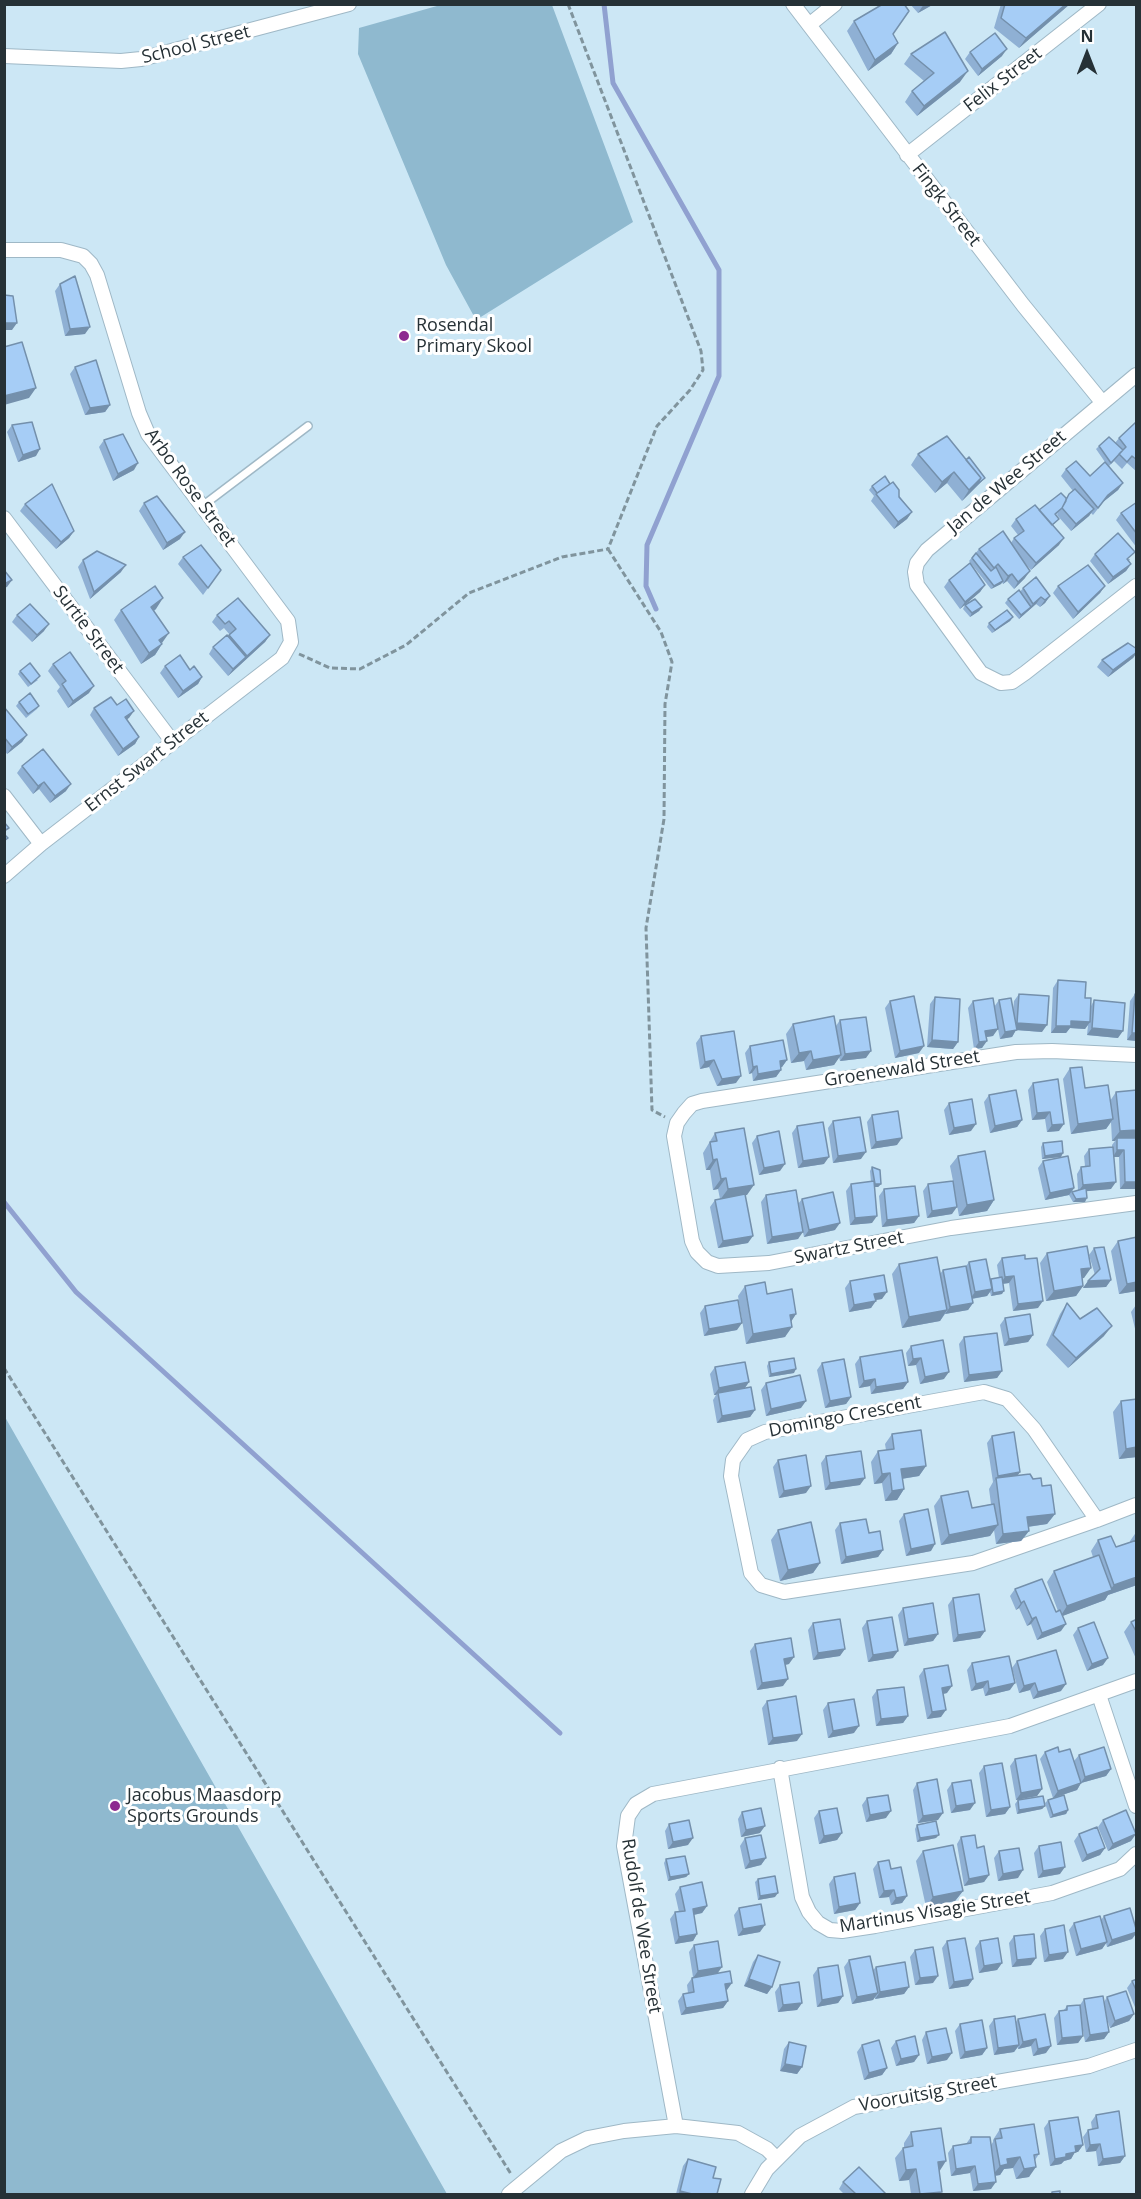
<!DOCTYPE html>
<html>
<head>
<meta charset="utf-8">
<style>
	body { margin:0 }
	#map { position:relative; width:1141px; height:2199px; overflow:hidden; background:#cce7f5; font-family:"Open Sans",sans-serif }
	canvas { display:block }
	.frame { position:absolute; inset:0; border:6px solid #263136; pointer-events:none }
	.north { position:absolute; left:1057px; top:24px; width:60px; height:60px; -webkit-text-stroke:4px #fff; paint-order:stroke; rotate:0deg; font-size:16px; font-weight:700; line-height:24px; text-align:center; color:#263136 }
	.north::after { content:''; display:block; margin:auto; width:21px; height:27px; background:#263136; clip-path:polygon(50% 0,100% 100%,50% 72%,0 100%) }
</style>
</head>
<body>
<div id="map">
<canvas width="1141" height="2199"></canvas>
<div class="frame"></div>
<div class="north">N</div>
</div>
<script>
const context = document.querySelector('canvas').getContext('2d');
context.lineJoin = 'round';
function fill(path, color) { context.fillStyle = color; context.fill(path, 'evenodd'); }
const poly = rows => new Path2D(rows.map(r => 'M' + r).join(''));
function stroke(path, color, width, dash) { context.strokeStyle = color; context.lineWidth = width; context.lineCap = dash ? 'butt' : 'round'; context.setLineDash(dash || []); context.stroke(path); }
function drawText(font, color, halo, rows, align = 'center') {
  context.font = font + ' "Open Sans",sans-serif'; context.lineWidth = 6; context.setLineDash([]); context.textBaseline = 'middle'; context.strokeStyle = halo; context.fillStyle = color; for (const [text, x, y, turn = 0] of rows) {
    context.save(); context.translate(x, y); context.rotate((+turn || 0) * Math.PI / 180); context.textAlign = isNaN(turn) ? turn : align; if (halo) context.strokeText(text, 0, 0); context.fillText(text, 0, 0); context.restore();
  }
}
const green = poly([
	[444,4,552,5,633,222,476,320,446,265,358,54,359,28],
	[5,1417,447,2194,5,2194]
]);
const stream = poly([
	[604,4,613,83,719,270,719,376,647,545,646,586,656,609],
	[4,1202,76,1292,560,1733]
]);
const path = poly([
	[568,4,701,351,703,370,690,390,657,426,608,549],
	[608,549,661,632,672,662,665,704,664,819,646,928,652,1110,665,1117],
	[299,654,330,668,360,669,406,645,469,593,562,557,608,549],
	[4,1368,511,2174]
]);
const lane = poly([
	[201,507,308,426]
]);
const street = poly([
	[793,4,1023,305,1102,402],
	[809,25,835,4],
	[4,56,121,61,141,59,349,4],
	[907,155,1099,4],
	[4,250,61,250,83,256,91,264,97,275,139,413,148,434,288,621,291,642,282,658,41,844,4,876],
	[1136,375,927,550,917,563,915,572,917,585,981,673,1001,683,1012,682,1025,673,1136,586],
	[4,518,172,741],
	[4,796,41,844],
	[1136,1055,1052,1051,1016,1052,702,1101,692,1104,684,1113,677,1123,674,1136,692,1241,697,1252,707,1262,718,1266,769,1263,951,1228,1136,1203],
	[1097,1520,1034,1429,1007,1399,984,1392,765,1432,747,1440,733,1460,731,1476,751,1573,761,1585,784,1592,973,1563,1097,1520,1136,1505],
	[1099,1695,1136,1806],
	[780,1768,802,1897,809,1912,818,1923,830,1930,842,1931,875,1926,1052,1893,1120,1869,1136,1854],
	[676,2126,624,1846,628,1816,636,1804,653,1794,1010,1726,1136,1681],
	[509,2194,561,2151,588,2138,624,2131,676,2126,738,2133,767,2149,776,2158],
	[752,2194,767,2169,800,2136,854,2107,1089,2066,1136,2050]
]);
const wall = poly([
	[910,4,934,4,918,13],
	[1001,4,1070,4,1019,48,994,28],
	[854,21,893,34,898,43,891,54,868,71,847,31],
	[970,52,1002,56,978,76,965,59],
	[911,54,960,82,917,116,905,102,912,91,924,81,904,64],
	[60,284,85,334,65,336,55,291],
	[75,367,110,405,105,412,85,415,70,374],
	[1136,422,1137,472,1127,463,1122,469,1114,461,1109,466,1123,483,1118,490,1103,502,1093,515,1091,513,1089,516,1071,531,1057,515,1058,513,1056,515,1056,522,1053,525,1059,545,1031,570,1023,561,1025,578,1014,589,1007,581,1003,584,1002,582,1001,584,991,589,969,561,979,549,1011,543,1014,538,1018,535,1011,526,1016,519,1039,510,1066,498,1073,491,1061,476,1066,469,1090,476,1105,462,1096,449,1099,446,1115,443,1119,438],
	[12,425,36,456,18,462,7,432],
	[104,440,134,470,113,481,99,447],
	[918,454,982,481,962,501,947,483,935,493,911,465],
	[890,484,912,512,907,519,894,529,871,501,874,496,869,490,872,486],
	[1137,502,1137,548,1116,520,1121,513],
	[144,503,180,539,163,550,139,511],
	[25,504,74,531,69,538,56,549,20,511],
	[1095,554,1130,559,1129,561,1131,564,1126,571,1108,584,1090,561],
	[183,557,221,570,203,595,178,564],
	[83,560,121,572,90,599,78,567],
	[949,580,985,585,980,592,960,609,944,587],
	[1058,586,1105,586,1100,593,1073,619,1053,593],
	[1023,588,1050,596,1045,603,1040,607,1036,604,1019,619,1005,603,1008,599,1020,592],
	[965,605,982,607,979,611,970,617,963,609],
	[156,609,154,611,162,644,155,655,141,664,114,620,121,610],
	[17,615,44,631,32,642,12,622],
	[217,615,270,635,265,642,228,676,209,654,213,647,230,635,224,628,220,631,212,622],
	[1013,617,1010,621,992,633,987,627,989,623],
	[1137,649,1137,653,1133,658,1108,677,1097,667,1102,660],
	[53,664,89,693,68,708,57,691,60,687,48,671],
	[165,666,190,670,202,677,198,684,178,698,160,673],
	[20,671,38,680,28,687,18,674],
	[19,702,39,706,37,709,26,718,16,706],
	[117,705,134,711,127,719,139,737,135,744,118,756,90,715,94,708],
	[4,707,27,735,22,742,7,754,4,750],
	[22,766,66,791,50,803,39,789,33,794,17,773],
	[1058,980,1085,998,1091,1006,1094,1000,1118,1038,1087,1035,1088,1025,1085,1029,1070,1028,1066,1033,1051,1033,1053,988],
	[1019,994,1042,1032,1016,1030,1012,1037,1000,1039,997,1024,993,1036,986,1037,982,1048,974,1049,968,1008,973,1001,994,1007,999,1000,1013,1011,1014,1001],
	[1135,994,1137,1041,1127,1040,1130,1001],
	[935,997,958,1042,953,1049,927,1047,930,1004],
	[890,1001,919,1053,895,1058,885,1008],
	[840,1020,866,1058,840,1061,839,1057,834,1065,806,1070,804,1061,791,1063,786,1034,793,1024,836,1026],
	[701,1036,736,1083,717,1086,709,1067,700,1069,696,1043],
	[750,1046,787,1060,782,1067,781,1067,781,1070,776,1077,753,1081,752,1073,749,1074,745,1053],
	[1070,1068,1085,1088,1110,1101,1116,1092,1137,1189,1120,1189,1119,1157,1114,1157,1111,1189,1086,1191,1085,1202,1073,1202,1069,1195,1045,1200,1038,1168,1043,1161,1074,1188,1072,1192,1078,1190,1077,1174,1081,1167,1085,1166,1084,1156,1089,1149,1112,1147,1112,1145,1115,1141,1112,1141,1111,1122,1106,1129,1071,1134,1063,1079],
	[1058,1079,1059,1131,1047,1132,1045,1119,1032,1120,1028,1090,1033,1083],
	[989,1095,1022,1120,1017,1127,990,1133,984,1102],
	[949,1103,971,1131,949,1135,944,1110],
	[872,1115,897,1145,871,1149,867,1122],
	[833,1121,861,1159,833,1163,828,1128],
	[797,1126,824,1164,798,1168,792,1133],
	[715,1133,747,1195,745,1195,748,1243,718,1248,710,1207,715,1200,720,1199,718,1189,713,1190,710,1170,706,1170,703,1153],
	[757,1136,780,1171,759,1175,752,1143],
	[1043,1143,1061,1157,1042,1159,1041,1147],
	[958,1156,994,1200,987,1211,959,1216,954,1189,952,1214,927,1218,923,1191,928,1184,953,1181,950,1166],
	[872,1167,881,1184,878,1187,874,1187,872,1223,850,1225,846,1191,851,1184,871,1182,870,1171],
	[884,1189,919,1216,914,1223,882,1227,879,1196],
	[766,1195,798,1204,802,1199,835,1230,804,1237,802,1228,798,1239,767,1244,761,1202],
	[1137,1237,1137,1291,1119,1294,1111,1251,1118,1241],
	[1094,1248,1111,1280,1106,1287,1083,1288,1088,1281,1095,1275,1089,1255],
	[1047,1253,1084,1278,1082,1278,1083,1286,1076,1296,1046,1301,1040,1263],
	[1002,1258,1038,1308,1013,1311,1009,1283,1003,1284,1002,1294,991,1296,990,1292,987,1296,972,1299,973,1303,968,1310,945,1314,940,1321,902,1328,892,1274,899,1264,940,1274,943,1270,966,1266,969,1262,990,1280,999,1278,997,1265],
	[850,1281,882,1299,875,1300,871,1308,849,1312,845,1288],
	[745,1286,767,1294,796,1314,791,1321,785,1337,746,1344,738,1296],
	[1067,1303,1080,1319,1104,1336,1068,1368,1046,1345,1060,1314],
	[1136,1305,1137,1305,1137,1337,1131,1312],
	[705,1306,737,1330,704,1336,700,1313],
	[1005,1318,1033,1335,1028,1342,1004,1346,1000,1325],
	[964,1337,1002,1371,997,1378,964,1382,959,1344],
	[911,1346,944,1379,920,1384,916,1365,908,1366,906,1353],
	[860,1357,908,1382,903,1389,871,1394,870,1386,859,1388,855,1364],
	[769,1362,794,1373,769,1377,767,1366],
	[822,1363,851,1397,846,1404,825,1408,817,1370],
	[715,1367,749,1382,745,1388,755,1410,750,1417,717,1423,713,1400,716,1395,714,1395,710,1374],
	[766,1383,801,1408,766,1416,761,1390],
	[1137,1399,1137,1457,1119,1459,1113,1412,1121,1401],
	[892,1434,926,1466,919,1476,902,1479,904,1489,897,1500,885,1501,882,1483,874,1484,871,1462,878,1451,886,1450,885,1444],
	[992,1436,1020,1472,1017,1476,1033,1479,1042,1486,1055,1514,1047,1524,1028,1527,1029,1531,1021,1541,996,1544,994,1530,990,1536,941,1545,934,1506,941,1496,972,1508,991,1504,989,1489,993,1482,987,1443],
	[826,1456,860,1485,825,1490,821,1463],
	[778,1460,806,1493,779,1498,773,1467],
	[904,1514,931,1551,906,1556,899,1521],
	[840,1523,883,1550,878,1557,841,1564,835,1530],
	[778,1530,820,1563,813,1573,780,1581,771,1540],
	[1137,1531,1137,1585,1108,1595,1105,1600,1062,1616,1061,1631,1037,1640,1031,1624,1027,1626,1019,1608,1016,1610,1010,1596,1015,1589,1056,1612,1058,1611,1047,1582,1054,1571,1093,1557,1091,1551,1098,1540,1116,1547,1130,1542,1130,1541],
	[953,1598,985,1631,980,1638,953,1642,948,1605],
	[903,1608,938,1634,933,1641,904,1646,898,1615],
	[1137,1619,1137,1661,1124,1632,1131,1622],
	[867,1621,893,1658,868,1662,862,1628],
	[813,1623,840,1656,813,1660,808,1630],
	[1078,1628,1103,1665,1087,1671,1073,1635],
	[755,1644,789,1664,785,1665,783,1686,757,1690,750,1651],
	[1017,1661,1061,1691,1033,1699,1030,1690,1019,1693,1012,1668],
	[972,1663,1010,1690,985,1696,983,1688,971,1691,967,1670],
	[924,1669,947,1693,943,1694,941,1717,927,1719,919,1676],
	[877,1690,908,1716,903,1723,876,1726,872,1697],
	[767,1701,797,1741,768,1745,762,1708],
	[828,1703,854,1733,828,1738,823,1710],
	[1045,1752,1059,1752,1074,1761,1079,1755,1111,1769,1106,1776,1081,1783,1077,1790,1062,1795,1068,1810,1066,1814,1050,1818,1045,1803,1048,1800,1053,1798,1040,1759],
	[1015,1759,1042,1789,1037,1796,1016,1800,1010,1766],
	[984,1766,1010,1807,1005,1814,986,1817,979,1773],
	[917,1783,938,1820,918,1823,913,1790],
	[952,1783,970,1810,951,1813,947,1790],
	[867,1798,886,1818,866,1822,862,1805],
	[1018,1800,1045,1806,1042,1809,1017,1814,1015,1804],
	[819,1811,842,1833,837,1840,819,1844,814,1818],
	[742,1812,760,1833,741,1837,738,1819],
	[1103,1820,1131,1841,1108,1851,1098,1827],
	[669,1824,688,1845,668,1849,665,1831],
	[917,1825,936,1838,917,1842,915,1829],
	[1079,1834,1105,1848,1100,1855,1082,1862,1074,1841],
	[961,1837,977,1848,989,1875,984,1882,964,1886,957,1844],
	[745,1838,766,1858,761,1865,745,1869,740,1846],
	[1039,1846,1060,1874,1038,1878,1034,1853],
	[923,1851,963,1891,955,1901,926,1907,916,1861],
	[999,1851,1018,1878,998,1881,994,1858],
	[666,1859,689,1874,686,1877,668,1881,664,1863],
	[878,1862,891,1869,907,1896,902,1903,891,1905,889,1897,879,1898,873,1869],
	[834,1877,860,1903,855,1910,834,1914,829,1884],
	[758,1879,775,1897,758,1900,755,1882],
	[680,1887,707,1906,702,1913,694,1915,697,1934,693,1941,675,1944,670,1919,675,1912,679,1912,675,1894],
	[739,1908,760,1932,738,1936,734,1915],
	[1104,1916,1137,1929,1137,1933,1132,1939,1107,1947,1106,1943,1102,1949,1076,1956,1069,1930,1074,1923,1101,1920],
	[1045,1929,1063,1959,1044,1962,1040,1936],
	[1014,1936,1031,1965,1012,1967,1009,1943],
	[947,1941,973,1979,968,1986,949,1989,942,1948],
	[980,1941,1002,1963,997,1970,979,1973,975,1948],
	[694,1945,719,1973,727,1990,726,1990,728,2001,723,2008,681,2015,678,2001,683,1994,688,1993,687,1985,692,1978,693,1977,689,1952],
	[915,1950,933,1983,915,1985,910,1957],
	[758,1955,772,1987,767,1994,744,1986,753,1962],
	[849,1960,873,1970,876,1967,909,1987,904,1994,875,1999,875,1997,873,2000,852,2004,844,1967],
	[818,1968,843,1996,838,2003,817,2007,813,1975],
	[1137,1979,1137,2012,1127,1988,1132,1981],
	[780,1985,802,2003,797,2010,778,2012,775,1992],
	[1107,1997,1134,2014,1129,2021,1110,2028,1107,2019,1109,2032,1104,2039,1085,2042,1081,2019,1083,2036,1078,2043,1057,2045,1054,2018,1059,2011,1064,2010,1067,2006,1080,2005,1084,1999,1104,2002],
	[1045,2014,1046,2053,1033,2056,1031,2046,1018,2049,1018,2047,1014,2052,994,2055,989,2026,994,2019,1016,2022,1018,2019],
	[960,2024,987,2048,982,2055,960,2059,955,2031],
	[926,2032,947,2060,927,2064,922,2040],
	[896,2041,919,2055,914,2062,896,2066,891,2048],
	[789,2042,802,2067,797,2074,780,2071,784,2049],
	[862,2045,887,2068,882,2075,864,2080,857,2052],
	[1096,2115,1125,2156,1120,2163,1098,2166,1096,2151,1086,2152,1083,2137,1088,2130,1092,2129,1091,2122],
	[1049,2121,1083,2145,1078,2152,1075,2152,1071,2159,1064,2161,1061,2164,1050,2166,1044,2128],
	[1000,2129,1039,2154,1035,2160,1029,2177,1016,2179,1013,2168,1004,2169,1000,2175,995,2176,991,2189,973,2191,970,2173,951,2176,948,2153,953,2146,966,2144,971,2137,991,2145,993,2142,993,2140],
	[911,2132,939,2171,941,2194,911,2194,909,2180,899,2181,895,2158,903,2148,904,2147,904,2143],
	[688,2159,713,2178,717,2194,676,2194,683,2166],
	[843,2182,886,2194,844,2194,839,2189]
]);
const shadedWall = poly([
	[924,4,934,4,918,13],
	[1066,4,1070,4,1019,48,1026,38],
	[898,43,891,54,868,71,875,60],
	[1007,49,1002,56,978,76,982,69],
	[968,71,960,82,917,116,924,106],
	[4,323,17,323,12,330,4,330],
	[90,327,85,334,65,336,70,329],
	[36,388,29,398,4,405,4,396],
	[110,405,105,412,85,415,90,408],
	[40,449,36,456,18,462,23,455],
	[138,463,134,470,113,481,118,474],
	[954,472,947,483,935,493,942,482],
	[981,478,985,478,962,501,969,490],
	[1123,483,1118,490,1103,502,1093,515,1108,495],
	[1094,509,1089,516,1071,531,1076,524],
	[912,512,907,519,894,529,898,522],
	[74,531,69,538,56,549,61,542],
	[185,532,180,539,163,550,167,543],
	[1064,538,1059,545,1031,570,1036,563],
	[1131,564,1126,571,1108,584,1113,577],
	[126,565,121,572,90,599,94,592],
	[1030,571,1025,578,1014,589,1018,582],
	[1012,574,1007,581,1003,584,1008,576],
	[12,580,7,587,4,588,4,584],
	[1003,581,1001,584,991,589,994,586],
	[985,585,980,592,960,609,965,602],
	[1105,586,1100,593,1073,619,1078,612],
	[1050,596,1045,603,1040,607,1045,600],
	[1041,597,1036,604,1019,619,1021,615],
	[163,598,156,609,144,617,151,607],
	[982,607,979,611,970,617,972,613],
	[1013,617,1010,621,992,633,995,630],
	[49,624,44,631,32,642,37,635],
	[169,633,162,643,159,640],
	[270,635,265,642,228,676,233,669],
	[162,644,155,655,141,664,149,653],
	[1137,652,1133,658,1108,677,1113,670],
	[202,677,198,684,178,698,183,691],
	[94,686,89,693,68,708,73,701],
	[134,711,129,718,120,724,125,717],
	[27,735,22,742,7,754,12,747],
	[139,737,135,744,118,756,123,749],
	[44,782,39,789,33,794,38,786],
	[71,784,66,791,50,803,55,796],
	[1071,1021,1090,1022,1085,1029,1070,1028,1066,1033,1051,1033,1056,1026],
	[1017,1023,1047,1025,1042,1032,1016,1030,1012,1037,1000,1039,1005,1032,1012,1030],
	[1092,1028,1123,1031,1118,1038,1087,1035],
	[998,1029,993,1036,980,1038,985,1031],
	[1132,1033,1137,1033,1137,1041,1127,1040],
	[932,1040,958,1042,953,1049,927,1047],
	[987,1041,982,1048,974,1049,979,1042],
	[924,1046,919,1053,895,1058,900,1051],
	[811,1051,804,1061,791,1063,799,1053],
	[871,1051,866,1058,840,1061,845,1054],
	[841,1055,834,1065,806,1070,813,1060],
	[714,1060,709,1067,700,1069,705,1062],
	[787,1060,782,1067,775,1068,780,1061],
	[757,1066,752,1073,749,1074,753,1067],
	[781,1070,776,1077,753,1081,758,1074],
	[741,1076,736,1083,717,1086,722,1079],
	[1050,1112,1045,1119,1032,1120,1037,1113],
	[1113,1119,1106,1129,1071,1134,1078,1124],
	[1022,1120,1017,1127,990,1133,995,1126],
	[976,1124,971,1131,949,1135,954,1128],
	[1064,1124,1059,1131,1047,1132,1052,1125],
	[1137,1130,1137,1139,1117,1138,1115,1141,1112,1141,1120,1131],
	[902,1138,897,1145,871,1149,876,1142],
	[1117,1150,1124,1150,1119,1157,1113,1157],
	[866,1152,861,1159,833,1163,838,1156],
	[1063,1153,1061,1157,1042,1159,1045,1156],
	[829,1157,824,1164,798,1168,803,1161],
	[717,1159,710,1170,706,1170,713,1160],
	[785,1164,780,1171,759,1175,764,1168],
	[726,1178,718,1189,713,1190,721,1179],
	[1116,1182,1111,1189,1078,1192,1083,1185],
	[1125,1182,1137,1182,1137,1189,1120,1189],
	[875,1184,881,1184,878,1187,872,1187],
	[754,1185,747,1195,720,1200,728,1189],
	[1074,1188,1069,1195,1045,1200,1050,1193],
	[1087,1198,1085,1202,1073,1202,1076,1199],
	[994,1200,987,1211,959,1216,967,1205],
	[957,1207,952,1214,927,1218,932,1211],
	[877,1216,872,1223,850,1225,855,1218],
	[919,1216,914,1223,882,1227,887,1220],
	[840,1223,835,1230,804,1237,809,1230],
	[803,1232,798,1239,767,1244,772,1237],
	[753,1236,748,1243,718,1248,723,1241],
	[1091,1268,1084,1278,1073,1280,1081,1269],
	[1014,1276,1009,1283,1000,1284,1005,1277],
	[1111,1280,1106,1287,1083,1288,1088,1281],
	[1137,1282,1137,1291,1119,1294,1127,1284],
	[1083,1286,1076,1296,1046,1301,1054,1291],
	[992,1289,987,1296,970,1299,975,1292],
	[1004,1291,1002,1294,991,1296,993,1293],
	[887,1292,882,1299,869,1301,874,1294],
	[876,1301,871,1308,849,1312,854,1305],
	[1043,1301,1038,1308,1013,1311,1018,1304],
	[973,1303,968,1310,945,1314,950,1307],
	[947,1310,940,1321,902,1328,909,1317],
	[796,1314,789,1325,790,1315],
	[742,1323,737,1330,704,1336,709,1329],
	[1112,1326,1104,1336,1068,1368,1076,1358],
	[792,1327,785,1337,746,1344,753,1334],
	[1033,1335,1028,1342,1004,1346,1009,1339],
	[921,1358,916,1365,908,1366,913,1359],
	[796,1369,794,1373,769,1377,771,1374],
	[1002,1371,997,1378,964,1382,969,1375],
	[949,1372,944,1379,920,1384,925,1377],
	[875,1379,870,1386,859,1388,864,1381],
	[749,1382,744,1389,718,1393,716,1395,714,1395,719,1388],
	[908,1382,903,1389,871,1394,876,1387],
	[851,1397,846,1404,825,1408,830,1401],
	[806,1401,801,1408,766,1416,771,1409],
	[755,1410,750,1417,717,1423,722,1416],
	[1137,1447,1137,1457,1119,1459,1126,1449],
	[926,1466,919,1476,894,1480,901,1469],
	[1020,1472,1015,1479,996,1478,993,1483,998,1476],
	[890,1473,882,1483,874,1484,882,1474],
	[865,1478,860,1485,825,1490,830,1483],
	[811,1486,806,1493,779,1498,784,1491],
	[904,1489,897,1500,885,1501,892,1491],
	[1055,1514,1047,1524,1019,1528,1027,1517],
	[998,1525,990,1536,941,1545,949,1535],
	[1029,1531,1021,1541,996,1544,1003,1534],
	[935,1544,931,1551,906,1556,911,1549],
	[883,1550,878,1557,841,1564,846,1557],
	[820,1563,813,1573,780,1581,788,1570],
	[1137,1577,1137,1585,1108,1595,1105,1600,1060,1617,1067,1606,1110,1590,1114,1585],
	[1024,1601,1019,1608,1016,1610,1021,1603],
	[1036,1617,1031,1624,1027,1626,1032,1619],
	[1066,1624,1061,1631,1037,1640,1042,1633],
	[985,1631,980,1638,953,1642,958,1635],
	[938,1634,933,1641,904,1646,908,1639],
	[845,1649,840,1656,813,1660,818,1653],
	[898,1651,893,1658,868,1662,873,1655],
	[794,1657,789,1664,779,1666,784,1659],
	[1108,1658,1103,1665,1087,1671,1092,1664],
	[788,1679,783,1686,757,1690,762,1683],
	[988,1681,983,1688,971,1691,976,1684],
	[1015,1683,1010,1690,985,1696,989,1689],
	[1035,1683,1030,1690,1019,1693,1024,1686],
	[1066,1684,1061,1691,1033,1699,1038,1692],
	[952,1686,947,1693,938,1695,942,1688],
	[946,1710,941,1717,927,1719,932,1712],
	[908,1716,903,1723,876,1726,881,1719],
	[859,1726,854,1733,828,1738,833,1731],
	[802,1734,797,1741,768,1745,773,1738],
	[1111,1769,1106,1776,1081,1783,1077,1790,1053,1798,1058,1791,1080,1784,1085,1777],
	[1042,1789,1037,1796,1016,1800,1021,1793],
	[975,1803,970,1810,951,1813,956,1806],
	[1045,1806,1042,1809,1017,1814,1019,1810],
	[1010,1807,1005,1814,986,1817,991,1810],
	[1068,1810,1066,1814,1050,1818,1053,1815],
	[891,1811,886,1818,866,1822,870,1815],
	[943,1813,938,1820,918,1823,923,1816],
	[765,1826,760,1833,741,1837,746,1830],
	[842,1833,837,1840,819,1844,824,1836],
	[1136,1834,1131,1841,1108,1851,1113,1844],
	[939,1835,936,1838,917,1842,920,1838],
	[693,1838,688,1845,668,1849,673,1842],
	[1105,1848,1100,1855,1082,1862,1087,1855],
	[766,1858,761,1865,745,1869,750,1861],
	[1065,1867,1060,1874,1038,1878,1043,1871],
	[1023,1870,1018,1878,998,1881,1003,1874],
	[689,1874,686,1877,668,1881,670,1877],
	[989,1875,984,1882,964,1886,969,1879],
	[894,1890,889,1897,879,1898,884,1891],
	[963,1891,955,1901,926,1907,933,1897],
	[778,1893,775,1897,758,1900,760,1896],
	[907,1896,902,1903,891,1905,896,1898],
	[860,1903,855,1910,834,1914,839,1907],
	[707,1906,702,1913,688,1916,693,1909],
	[765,1925,760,1932,738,1936,743,1929],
	[1137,1932,1132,1939,1107,1947,1112,1940],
	[697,1934,693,1941,675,1944,679,1937],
	[1107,1942,1102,1949,1076,1956,1081,1949],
	[1068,1952,1063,1959,1044,1962,1049,1955],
	[1036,1958,1031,1965,1012,1967,1017,1960],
	[1002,1963,997,1970,979,1973,984,1966],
	[722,1967,717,1974,693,1978,698,1971],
	[938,1976,933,1983,915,1985,920,1978],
	[749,1979,772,1987,767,1994,744,1986],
	[973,1979,968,1986,949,1989,954,1982],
	[732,1983,727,1990,720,1991,725,1984],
	[909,1987,904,1994,875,1999,880,1992],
	[878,1993,873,2000,852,2004,857,1997],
	[843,1996,838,2003,817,2007,822,2000],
	[728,2001,723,2008,681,2015,686,2008],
	[802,2003,797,2010,778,2012,783,2005],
	[1134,2014,1129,2021,1110,2028,1115,2021],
	[1109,2032,1104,2039,1085,2042,1090,2035],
	[1083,2036,1078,2043,1057,2045,1062,2038],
	[1036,2039,1031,2046,1018,2049,1023,2042],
	[1019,2045,1014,2052,994,2055,998,2048],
	[1051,2046,1046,2053,1033,2056,1038,2049],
	[987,2048,982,2055,960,2059,965,2052],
	[952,2053,947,2060,927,2064,932,2057],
	[919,2055,914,2062,896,2066,901,2059],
	[785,2064,802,2067,797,2074,780,2071],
	[887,2068,882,2075,864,2080,869,2073],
	[1100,2144,1096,2151,1086,2152,1090,2145],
	[1083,2145,1078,2152,1075,2152,1071,2159,1064,2161,1061,2164,1050,2166,1055,2159,1066,2154,1075,2146],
	[1125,2156,1120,2163,1098,2166,1103,2159],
	[1020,2157,1013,2168,1004,2169,1000,2175,992,2176,1000,2166,1007,2159],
	[946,2161,939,2172,938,2162],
	[975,2166,970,2173,951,2176,956,2169],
	[1036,2167,1029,2177,1016,2179,1024,2169],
	[916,2169,909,2180,899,2181,906,2170],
	[996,2182,991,2189,973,2191,978,2184],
	[680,2191,692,2194,678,2194]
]);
const building = poly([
	[883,4,904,4,909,11,893,34,898,43,875,60,854,21,883,4],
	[1005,4,1066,4,1026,38,1001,18,1005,4],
	[945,32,968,71,924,106,912,91,934,73,911,54,945,32],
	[995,33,1007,49,982,69,970,52,995,33],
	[75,276,90,327,70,329,60,284,75,276],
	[4,295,13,296,17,323,4,323,4,295],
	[22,342,36,388,4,396,4,347,22,342],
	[96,360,110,405,90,408,75,367,96,360],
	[32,422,40,449,23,455,12,425,32,422],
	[1136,422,1137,460,1132,456,1127,462,1119,454,1126,447,1119,438,1136,422],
	[123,434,138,463,118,474,104,440,123,434],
	[947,436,981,478,969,490,954,472,942,482,918,454,947,436],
	[1109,437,1123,450,1111,463,1099,446,1109,437],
	[969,457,985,478,976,485,981,478,966,460,969,457],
	[1076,461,1090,476,1105,462,1123,483,1108,495,1098,508,1066,469,1076,461],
	[885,476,890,484,877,493,872,486,885,476],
	[893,482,899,490,899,497,912,512,898,522,876,494,893,482],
	[52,484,74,531,61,542,25,504,52,484],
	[1075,489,1094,509,1076,524,1062,508,1069,494,1075,489],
	[1061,493,1066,498,1066,501,1062,508,1055,514,1059,519,1052,525,1039,510,1061,493],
	[157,496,185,532,167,543,144,503,157,496],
	[1137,502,1137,534,1121,513,1137,502],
	[1035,505,1064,538,1036,563,1014,538,1024,531,1016,519,1035,505],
	[1003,531,1030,571,1018,582,1012,574,1008,576,998,564,994,568,979,549,1003,531],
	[1118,533,1135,552,1127,559,1131,564,1113,577,1095,554,1118,533],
	[201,545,221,570,208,588,183,557,201,545],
	[97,551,126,565,94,592,83,560,97,551],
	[976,553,991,571,996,567,1003,581,994,586,972,558,976,553],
	[970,563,985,585,965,602,949,580,970,563],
	[1088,565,1105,586,1078,612,1058,586,1088,565],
	[4,570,12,580,4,584,4,570],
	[1036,577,1050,596,1045,600,1041,597,1033,604,1023,588,1036,577],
	[155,586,163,598,151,607,169,633,159,640,162,644,149,653,121,610,155,586],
	[1019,590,1031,607,1021,615,1008,599,1019,590],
	[238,598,270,635,247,656,229,635,236,629,229,621,225,624,217,615,238,598],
	[975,599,982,607,972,613,965,605,975,599],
	[30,604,49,624,37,635,17,615,30,604],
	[1007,610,1013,617,995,630,989,623,1007,610],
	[227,635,246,657,233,669,213,647,227,635],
	[1128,643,1137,649,1137,652,1113,670,1102,660,1128,643],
	[70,652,94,686,73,701,62,684,66,681,53,664,70,652],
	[180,655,190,670,194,666,202,677,183,691,165,666,180,655],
	[30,663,40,676,31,684,20,671,30,663],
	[30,693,39,706,28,714,19,702,30,693],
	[111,697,117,705,126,699,134,711,125,717,139,737,123,749,94,708,111,697],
	[4,707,27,735,12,747,4,737,4,707],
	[43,749,71,784,55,796,44,782,38,786,22,766,43,749],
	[4,822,9,828,4,831,4,822],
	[4,834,8,838,4,841,4,834],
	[1058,980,1086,982,1085,998,1091,998,1090,1022,1071,1021,1071,1026,1056,1026,1058,980],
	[1019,994,1049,996,1047,1025,1017,1023,1019,994],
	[1135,994,1137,995,1137,1033,1132,1033,1135,994],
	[914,996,924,1046,900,1051,890,1001,914,996],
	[935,997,960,999,958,1042,932,1040,935,997],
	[993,998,998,1029,985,1031,987,1041,979,1042,973,1001,993,998],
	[1011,998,1017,1030,1005,1032,999,1000,1011,998],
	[1094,1000,1125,1003,1123,1031,1092,1028,1094,1000],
	[834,1016,841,1055,813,1060,811,1051,799,1053,793,1024,834,1016],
	[866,1017,871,1051,845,1054,840,1020,866,1017],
	[734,1031,741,1076,722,1079,714,1060,705,1062,701,1036,734,1031],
	[783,1040,787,1060,780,1061,781,1070,758,1074,757,1066,753,1067,750,1046,783,1040],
	[1082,1067,1085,1088,1108,1085,1113,1119,1078,1124,1070,1068,1082,1067],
	[1058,1079,1064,1124,1052,1125,1050,1112,1037,1113,1033,1083,1058,1079],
	[1016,1090,1022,1120,995,1126,989,1095,1016,1090],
	[1137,1090,1137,1130,1120,1131,1116,1092,1137,1090],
	[972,1099,976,1124,954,1128,949,1103,972,1099],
	[898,1111,902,1138,876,1142,872,1115,898,1111],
	[860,1117,866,1152,838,1156,833,1121,860,1117],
	[823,1122,829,1157,803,1161,797,1126,823,1122],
	[744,1128,754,1185,728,1189,726,1178,721,1179,717,1159,713,1160,710,1142,717,1141,715,1133,744,1128],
	[779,1131,785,1164,764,1168,757,1136,779,1131],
	[1117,1138,1137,1138,1137,1182,1125,1182,1124,1150,1117,1150,1117,1138],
	[1062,1141,1063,1153,1045,1156,1043,1143,1062,1141],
	[1113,1147,1116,1182,1083,1185,1081,1167,1090,1166,1089,1149,1113,1147],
	[985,1151,994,1200,967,1205,958,1156,985,1151],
	[1068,1156,1074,1188,1050,1193,1043,1161,1068,1156],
	[872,1167,880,1170,881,1184,875,1184,872,1167],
	[874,1181,877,1216,855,1218,851,1184,874,1181],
	[953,1181,957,1207,932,1211,928,1184,953,1181],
	[915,1186,919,1216,887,1220,884,1189,915,1186],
	[1086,1188,1087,1198,1076,1199,1072,1192,1086,1188],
	[796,1190,803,1232,772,1237,766,1195,796,1190],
	[833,1192,840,1223,809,1230,802,1199,833,1192],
	[745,1194,753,1236,723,1241,715,1200,745,1194],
	[1137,1237,1137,1282,1127,1284,1118,1241,1137,1237],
	[1087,1246,1091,1268,1081,1269,1083,1286,1054,1291,1047,1253,1087,1246],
	[1104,1247,1111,1280,1088,1281,1100,1269,1094,1248,1104,1247],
	[1025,1255,1025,1259,1037,1258,1043,1301,1018,1304,1014,1276,1005,1277,1002,1258,1025,1255],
	[937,1257,947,1310,909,1317,899,1264,937,1257],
	[986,1259,992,1289,975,1292,969,1262,986,1259],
	[966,1266,973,1303,950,1307,943,1270,966,1266],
	[884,1275,887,1292,874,1294,876,1301,854,1305,850,1281,884,1275],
	[1002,1277,1004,1291,993,1293,991,1279,1002,1277],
	[765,1282,767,1294,792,1289,796,1314,790,1315,792,1327,753,1334,745,1286,765,1282],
	[738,1300,742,1323,709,1329,705,1306,738,1300],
	[1067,1303,1080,1319,1097,1308,1112,1326,1076,1358,1053,1335,1067,1303],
	[1030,1314,1033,1335,1009,1339,1005,1318,1030,1314],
	[997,1333,1002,1371,969,1375,964,1337,997,1333],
	[943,1340,949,1372,925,1377,921,1358,913,1359,911,1346,943,1340],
	[902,1350,908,1382,876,1387,875,1379,864,1381,860,1357,902,1350],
	[794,1358,796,1369,771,1374,769,1362,794,1358],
	[844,1359,851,1397,830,1401,822,1363,844,1359],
	[745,1362,749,1382,719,1388,715,1367,745,1362],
	[800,1375,806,1401,771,1409,766,1383,800,1375],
	[751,1387,755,1410,722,1416,718,1393,751,1387],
	[1137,1399,1137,1447,1126,1449,1121,1401,1137,1399],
	[921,1430,926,1466,901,1469,904,1489,892,1491,890,1473,882,1474,878,1451,894,1449,892,1434,921,1430],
	[1014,1432,1020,1472,998,1476,992,1436,1014,1432],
	[861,1451,865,1478,830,1483,826,1456,861,1451],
	[806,1455,811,1486,784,1491,778,1460,806,1455],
	[1030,1474,1033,1479,1041,1478,1042,1486,1051,1485,1055,1514,1027,1517,1029,1531,1003,1534,996,1478,1030,1474],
	[968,1491,972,1508,994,1504,998,1525,949,1535,941,1496,968,1491],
	[928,1509,935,1544,911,1549,904,1514,928,1509],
	[866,1519,869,1533,880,1531,883,1550,846,1557,840,1523,866,1519],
	[811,1522,820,1563,788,1570,778,1530,811,1522],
	[1111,1536,1116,1547,1137,1540,1137,1577,1114,1585,1098,1540,1111,1536],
	[1099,1555,1112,1590,1067,1606,1054,1571,1099,1555],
	[1042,1579,1056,1612,1060,1610,1066,1624,1042,1633,1036,1617,1032,1619,1024,1601,1021,1603,1015,1589,1042,1579],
	[979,1594,985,1631,958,1635,953,1598,979,1594],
	[933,1603,938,1634,908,1639,903,1608,933,1603],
	[892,1617,898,1651,873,1655,867,1621,892,1617],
	[840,1619,845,1649,818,1653,813,1623,840,1619],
	[1137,1619,1137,1633,1131,1622,1137,1619],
	[1094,1622,1108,1658,1092,1664,1078,1628,1094,1622],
	[791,1638,794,1657,784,1659,788,1679,762,1683,755,1644,791,1638],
	[1056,1650,1066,1684,1038,1692,1035,1683,1024,1686,1017,1661,1056,1650],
	[1009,1656,1015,1683,989,1689,988,1681,976,1684,972,1663,1009,1656],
	[948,1665,952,1686,942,1688,946,1710,932,1712,924,1669,948,1665],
	[904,1687,908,1716,881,1719,877,1690,904,1687],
	[796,1696,802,1734,773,1738,767,1701,796,1696],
	[854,1699,859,1726,833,1731,828,1703,854,1699],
	[1058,1747,1059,1752,1070,1749,1081,1783,1058,1791,1045,1752,1058,1747],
	[1104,1747,1111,1769,1085,1777,1079,1755,1104,1747],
	[1036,1755,1042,1789,1021,1793,1015,1759,1036,1755],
	[1002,1763,1010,1807,991,1810,984,1766,1002,1763],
	[937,1779,943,1813,923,1816,917,1783,937,1779],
	[971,1780,975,1803,956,1806,952,1783,971,1780],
	[888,1795,891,1811,870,1815,867,1798,888,1795],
	[1064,1795,1068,1810,1053,1815,1048,1800,1064,1795],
	[1043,1796,1045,1806,1019,1810,1018,1800,1043,1796],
	[761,1808,765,1826,746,1830,742,1812,761,1808],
	[837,1808,842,1833,824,1836,819,1811,837,1808],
	[1126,1810,1136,1834,1113,1844,1103,1820,1126,1810],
	[689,1820,693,1838,673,1842,669,1824,689,1820],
	[936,1821,939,1835,920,1838,917,1825,936,1821],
	[1097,1827,1105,1848,1087,1855,1079,1834,1097,1827],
	[761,1835,766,1858,750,1861,745,1838,761,1835],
	[975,1835,977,1848,984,1846,989,1875,969,1879,961,1837,975,1835],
	[1061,1842,1065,1867,1043,1871,1039,1846,1061,1842],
	[953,1845,963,1891,933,1897,923,1851,953,1845],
	[1019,1848,1023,1870,1003,1874,999,1851,1019,1848],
	[685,1856,689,1874,670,1877,666,1859,685,1856],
	[889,1860,891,1869,901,1867,907,1896,896,1898,894,1890,884,1891,878,1862,889,1860],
	[855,1873,860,1903,839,1907,834,1877,855,1873],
	[775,1876,778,1893,760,1896,758,1879,775,1876],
	[702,1882,707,1906,693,1909,697,1934,679,1937,675,1912,685,1911,680,1887,702,1882],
	[761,1904,765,1925,743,1929,739,1908,761,1904],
	[1130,1908,1137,1932,1112,1940,1104,1916,1130,1908],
	[1100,1916,1107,1942,1081,1949,1074,1923,1100,1916],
	[1064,1925,1068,1952,1049,1955,1045,1929,1064,1925],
	[1034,1934,1036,1958,1017,1960,1014,1936,1034,1934],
	[965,1938,973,1979,954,1982,947,1941,965,1938],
	[998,1938,1002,1963,984,1966,980,1941,998,1938],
	[718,1941,722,1967,698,1971,694,1945,718,1941],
	[933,1947,938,1976,920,1978,915,1950,933,1947],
	[758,1955,780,1962,772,1987,749,1979,758,1955],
	[870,1956,878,1993,857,1997,849,1960,870,1956],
	[905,1962,909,1987,880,1992,876,1967,905,1962],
	[838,1965,843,1996,822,2000,818,1968,838,1965],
	[730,1971,732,1983,725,1984,728,2001,686,2008,683,1994,694,1992,692,1978,730,1971],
	[1137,1979,1137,1992,1132,1981,1137,1979],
	[799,1982,802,2003,783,2005,780,1985,799,1982],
	[1126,1991,1134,2014,1115,2021,1107,1997,1126,1991],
	[1103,1996,1109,2032,1090,2035,1084,1999,1103,1996],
	[1080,2005,1083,2036,1062,2038,1059,2011,1067,2010,1067,2006,1080,2005],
	[1045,2014,1051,2046,1038,2049,1036,2039,1023,2042,1018,2019,1045,2014],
	[1015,2016,1019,2045,998,2048,994,2019,1015,2016],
	[982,2020,987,2048,965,2052,960,2024,982,2020],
	[946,2028,952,2053,932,2057,926,2032,946,2028],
	[915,2036,919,2055,901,2059,896,2041,915,2036],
	[879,2040,887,2068,869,2073,862,2045,879,2040],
	[789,2042,806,2046,802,2067,785,2064,789,2042],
	[1119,2111,1125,2156,1103,2159,1100,2144,1090,2145,1088,2130,1098,2128,1096,2115,1119,2111],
	[1078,2117,1083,2145,1075,2146,1076,2152,1066,2154,1066,2157,1055,2159,1049,2121,1078,2117],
	[1034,2124,1039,2154,1034,2155,1036,2167,1024,2169,1020,2157,1007,2159,1008,2164,1000,2166,995,2139,1002,2138,1000,2129,1034,2124],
	[941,2128,946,2161,938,2162,942,2192,920,2194,916,2169,906,2170,903,2148,913,2146,911,2132,941,2128],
	[971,2137,990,2137,996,2182,978,2184,975,2166,956,2169,953,2146,971,2143,971,2137],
	[688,2159,716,2167,713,2178,721,2179,717,2194,692,2194,680,2191,688,2159],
	[859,2167,886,2194,856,2194,843,2182,859,2167],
	[1060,2191,1060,2194,1052,2194,1052,2192,1060,2191]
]);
const markers = [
	[404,336,6,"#8d2990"],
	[115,1806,6,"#8d2990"]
];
const streetNames = [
	["School Street",196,45,-14],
	["Felix Street",1003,80,-38],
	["Fingk Street",946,205,52],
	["Jan de Wee Street",1007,482,-40],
	["Arbo Rose Street",190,488,54],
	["Surtie Street",88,630,53],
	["Ernst Swart Street",147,762,-38],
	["Groenewald Street",902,1069,-9],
	["Swartz Street",849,1248,-11],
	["Domingo Crescent",845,1417,-11],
	["Martinus Visagie Street",935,1912,-9],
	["Rudolf de Wee Street",641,1926,81],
	["Vooruitsig Street",928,2094,-10]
];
const poiNames = [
	["Rosendal",416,326],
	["Primary Skool",416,347],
	["Jacobus Maasdorp",127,1796],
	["Sports Grounds",127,1817]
];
fill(green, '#8fb9cf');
stroke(stream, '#90a1d0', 5);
stroke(lane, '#9fb8c6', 10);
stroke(street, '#9fb8c6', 16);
stroke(path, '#80949d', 3, [6, 3]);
stroke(lane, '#fff', 7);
stroke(street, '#fff', 14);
fill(wall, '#8fb0d4');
fill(shadedWall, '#7490ac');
fill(building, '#a6cdf6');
stroke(building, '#7490ac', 1.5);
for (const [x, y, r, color] of markers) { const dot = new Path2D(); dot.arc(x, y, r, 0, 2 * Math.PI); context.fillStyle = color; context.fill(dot); stroke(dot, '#fff', 2); }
drawText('18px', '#263136', '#fff', streetNames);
drawText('18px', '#263136', '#fff', poiNames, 'left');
</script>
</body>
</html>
